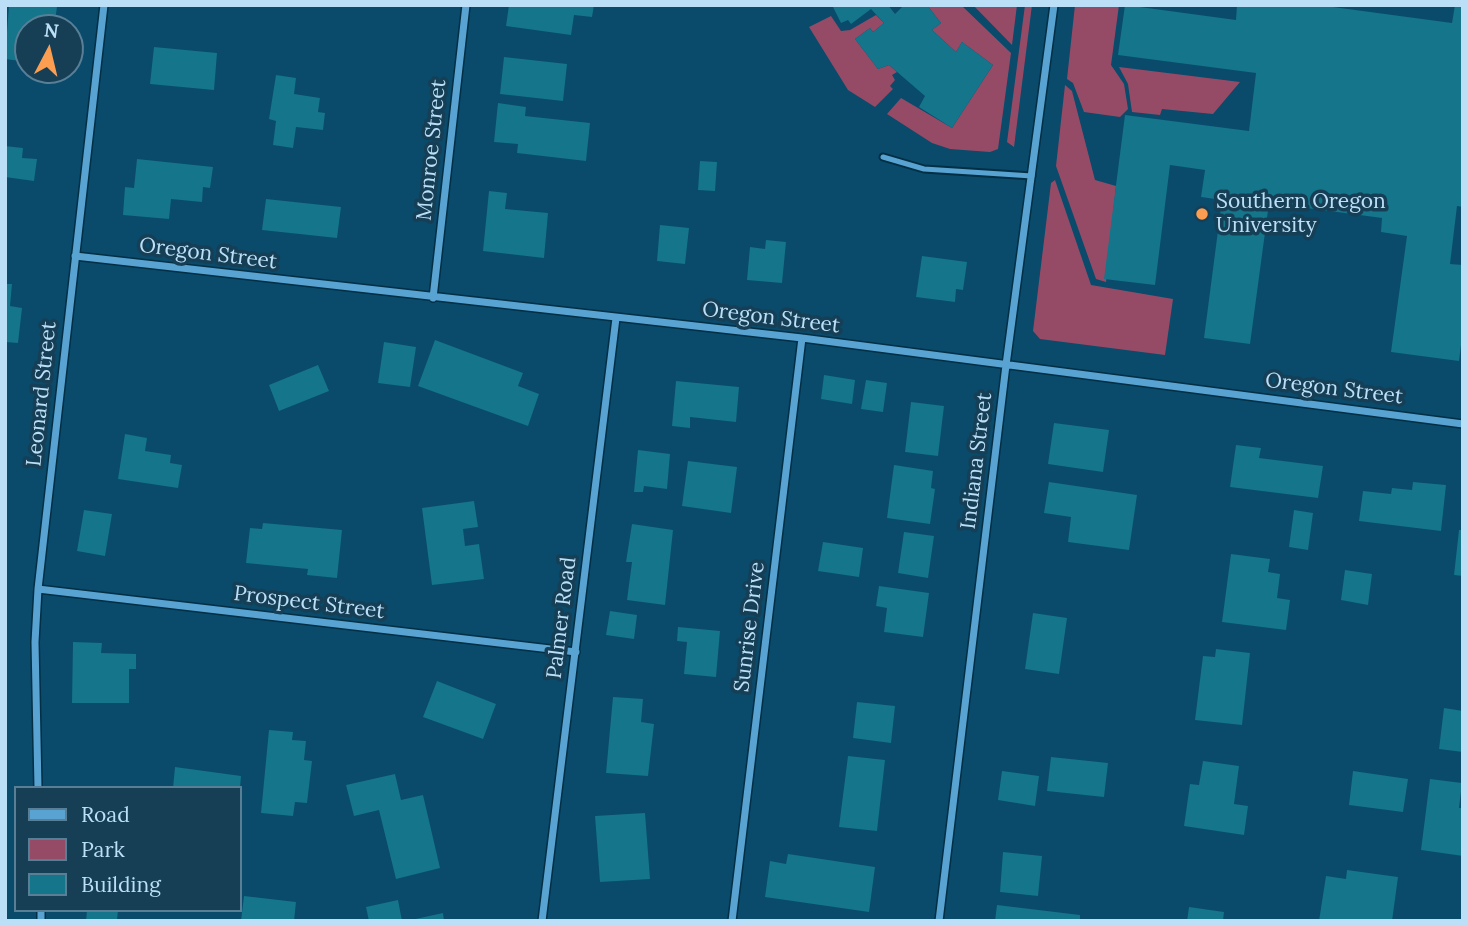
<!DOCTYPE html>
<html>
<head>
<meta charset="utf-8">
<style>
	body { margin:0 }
	#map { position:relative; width:1468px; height:926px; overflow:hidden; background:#0a4a6b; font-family:Lora,serif }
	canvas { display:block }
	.frame { position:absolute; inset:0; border:7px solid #bbdff7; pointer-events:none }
	.legend { position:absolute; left:14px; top:786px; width:228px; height:126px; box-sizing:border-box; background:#163f56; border:2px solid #587f96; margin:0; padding:9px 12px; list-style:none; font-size:21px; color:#bbdff7 }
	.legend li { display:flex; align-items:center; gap:14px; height:35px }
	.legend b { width:35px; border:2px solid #587f96 }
	.north { position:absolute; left:14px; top:14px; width:70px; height:70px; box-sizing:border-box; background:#163f56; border:2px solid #587f96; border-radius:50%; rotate:7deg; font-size:19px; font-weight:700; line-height:28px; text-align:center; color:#bbdff7 }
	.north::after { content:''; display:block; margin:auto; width:24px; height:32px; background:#fb9e51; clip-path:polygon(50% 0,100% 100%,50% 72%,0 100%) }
</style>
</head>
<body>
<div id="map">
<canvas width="1468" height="926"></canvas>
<div class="frame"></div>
<ul class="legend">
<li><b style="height:9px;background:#58a3d1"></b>Road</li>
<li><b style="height:19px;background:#954b66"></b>Park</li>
<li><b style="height:19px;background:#14758b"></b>Building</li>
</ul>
<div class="north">N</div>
</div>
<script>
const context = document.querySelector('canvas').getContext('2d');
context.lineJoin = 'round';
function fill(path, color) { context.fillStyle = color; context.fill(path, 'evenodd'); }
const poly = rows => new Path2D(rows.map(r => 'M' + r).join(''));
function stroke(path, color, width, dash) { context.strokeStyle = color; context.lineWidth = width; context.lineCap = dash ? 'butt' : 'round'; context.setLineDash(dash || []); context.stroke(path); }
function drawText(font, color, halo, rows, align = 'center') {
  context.font = font + ' Lora,serif'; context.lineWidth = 7; context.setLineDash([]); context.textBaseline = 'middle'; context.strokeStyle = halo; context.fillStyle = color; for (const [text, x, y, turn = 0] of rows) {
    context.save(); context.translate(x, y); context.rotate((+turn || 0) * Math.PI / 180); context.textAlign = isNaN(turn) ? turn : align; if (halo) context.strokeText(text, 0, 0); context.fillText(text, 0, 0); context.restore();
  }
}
const green = poly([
	[927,5,961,5,1011,53,998,149,990,152,950,149,932,143,887,114,901,98,952,128,993,65,962,42,956,52,932,30,941,23],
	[973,5,1017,5,1012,45],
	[1025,5,1032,5,1014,147,1007,142],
	[1075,5,1119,5,1111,65,1124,84,1128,109,1120,117,1084,112,1073,83,1067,79],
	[876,15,884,23,873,32,870,28,855,39,878,69,889,65,897,72,892,75,895,80,890,86,893,89,875,107,848,90,809,27,831,16,841,31,850,30],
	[1119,67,1240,82,1213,114,1162,109,1160,115,1132,112,1128,84],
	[1065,85,1072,91,1095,180,1116,186,1106,282,1096,279,1056,166],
	[1055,180,1091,285,1173,299,1165,355,1040,339,1033,331,1051,183]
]);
const building = poly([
	[9,5,57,7,54,28,28,28,28,62,5,59],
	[509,5,594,5,592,17,574,15,571,35,506,26],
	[832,5,888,5,895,14,904,5,927,5,941,23,932,30,956,52,962,42,993,65,952,128,919,107,925,96,889,65,878,69,855,39,870,28,873,32,884,23,871,9,851,24,848,20,841,23],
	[1125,5,1236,20,1237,5,1318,5,1452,23,1455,5,1463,5,1463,207,1457,206,1450,264,1463,265,1463,329,1459,361,1391,352,1407,236,1381,232,1382,218,1269,203,1250,344,1204,338,1222,200,1201,197,1205,170,1170,165,1155,285,1104,279,1125,115,1249,131,1256,73,1118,55],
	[154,47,217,53,214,90,150,84],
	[504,57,567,64,563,101,500,94],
	[276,75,296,78,294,94,320,98,318,112,325,113,323,130,296,127,293,148,273,145,276,121,269,119],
	[498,103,526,107,525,116,590,123,586,161,517,153,518,144,494,142],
	[5,146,23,148,22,158,37,159,34,181,5,177],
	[137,159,213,167,210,188,203,187,202,202,171,199,169,219,123,215,125,187,134,188],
	[700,161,717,162,715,191,698,190],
	[489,191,507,193,505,209,548,213,544,258,483,251],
	[266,199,341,207,337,238,262,230],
	[660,225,689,228,685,264,657,261],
	[766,240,786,242,782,283,747,280,750,247,765,249],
	[922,256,967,262,963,290,956,289,955,302,916,297],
	[5,284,12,284,10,306,22,308,18,343,5,342],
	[435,340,523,373,518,386,539,394,528,426,418,386],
	[384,342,416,347,410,387,378,383],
	[318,365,329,391,279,411,269,385],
	[824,375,855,380,852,404,821,399],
	[866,380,887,383,883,412,861,409],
	[676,381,739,387,736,422,690,417,690,428,672,426],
	[911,402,944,406,938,456,905,452],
	[1054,423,1109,430,1103,472,1048,464],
	[125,434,147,438,145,451,171,455,170,463,182,465,178,488,118,479],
	[1236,445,1261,448,1259,458,1323,466,1318,498,1230,487],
	[638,450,670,454,667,489,644,486,643,492,634,492],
	[688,461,737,467,731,513,682,506],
	[894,465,933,471,931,488,935,489,930,524,887,518],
	[1049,482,1137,495,1129,550,1068,542,1071,517,1044,513],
	[1413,482,1446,485,1441,531,1359,521,1363,491,1391,494,1392,488,1412,490],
	[474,501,478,527,463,529,465,546,479,544,484,579,432,585,422,508],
	[84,510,112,514,105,556,77,551],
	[1294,510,1313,513,1308,550,1289,547],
	[263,523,342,530,337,578,307,575,308,569,246,563,250,528,262,529],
	[632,524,673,530,665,605,627,600,632,562,626,562],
	[1459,530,1463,530,1463,576,1454,575],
	[904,532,934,536,928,578,898,573],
	[823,542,863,548,859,577,818,571],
	[1231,554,1270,559,1268,572,1280,574,1277,598,1290,600,1286,630,1222,622],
	[1345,570,1372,574,1368,605,1341,600],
	[879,586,929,593,923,637,884,632,887,608,876,606],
	[610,611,637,615,634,639,606,635],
	[1033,613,1067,618,1059,674,1025,669],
	[678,627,720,631,716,677,684,674,687,642,677,641],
	[73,642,102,643,101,653,136,654,136,669,129,669,129,703,72,703],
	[1216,649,1250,653,1242,725,1195,720,1203,656,1215,657],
	[437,681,496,704,483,739,423,717],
	[613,697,643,699,641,722,654,724,648,776,606,773],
	[857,702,895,706,891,743,853,738],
	[1444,708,1463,711,1463,752,1439,749],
	[269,730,293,732,292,740,306,741,304,760,312,761,307,803,295,802,293,816,261,813],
	[848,756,885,760,877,831,839,827],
	[1051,757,1108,763,1104,797,1047,791],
	[1203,761,1239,766,1234,804,1248,806,1244,835,1184,826,1190,784,1199,785],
	[175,767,241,776,240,788,173,788],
	[1002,771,1039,776,1035,806,998,800],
	[1353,771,1408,779,1403,812,1349,805],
	[395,774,401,800,423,795,440,868,396,879,379,810,354,816,346,785],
	[1430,779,1462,783,1459,808,1463,808,1463,856,1421,850],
	[645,813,650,879,600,882,595,816],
	[1003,852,1042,856,1038,896,1000,892],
	[788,854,875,867,869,912,765,897,770,861,786,864],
	[1347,870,1398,877,1392,921,1319,921,1326,876,1346,879],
	[244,896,296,902,294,921,241,921],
	[398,900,402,921,369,921,366,907],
	[997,905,1080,915,1080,921,995,921],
	[1189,907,1224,912,1223,921,1187,921],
	[87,910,118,910,117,921,86,921],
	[443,913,444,921,411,921,411,920]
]);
const service = poly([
	[883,157,924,169,1032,176]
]);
const minor = poly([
	[75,256,802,338,1463,424],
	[433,298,466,5],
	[38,589,576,652],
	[38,788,35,642,38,589,104,5],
	[41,910,41,921],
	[542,921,616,318],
	[732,921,802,338],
	[939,921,1006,365,1054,5]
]);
const markers = [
	[1202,214,7,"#fb9e51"]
];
const streetNames = [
	["Monroe Street",432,150,-84],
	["Oregon Street",208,254,7],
	["Oregon Street",771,318,7],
	["Oregon Street",1334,389,7],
	["Leonard Street",42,394,-84],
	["Indiana Street",977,461,-83],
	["Prospect Street",309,603,7],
	["Palmer Road",562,618,-83],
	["Sunrise Drive",750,627,-83]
];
const poiNames = [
	["Southern Oregon",1216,202],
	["University",1216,226]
];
fill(green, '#954b66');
fill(building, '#14758b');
stroke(service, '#032f45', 9);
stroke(minor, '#032f45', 10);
stroke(service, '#58a3d1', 5);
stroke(minor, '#58a3d1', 7);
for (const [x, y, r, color] of markers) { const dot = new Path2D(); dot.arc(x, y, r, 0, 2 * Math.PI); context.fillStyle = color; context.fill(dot); stroke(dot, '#163f56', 2.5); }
drawText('21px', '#bbdff7', '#163f56', streetNames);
drawText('21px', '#bbdff7', '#163f56', poiNames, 'left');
</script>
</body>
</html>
